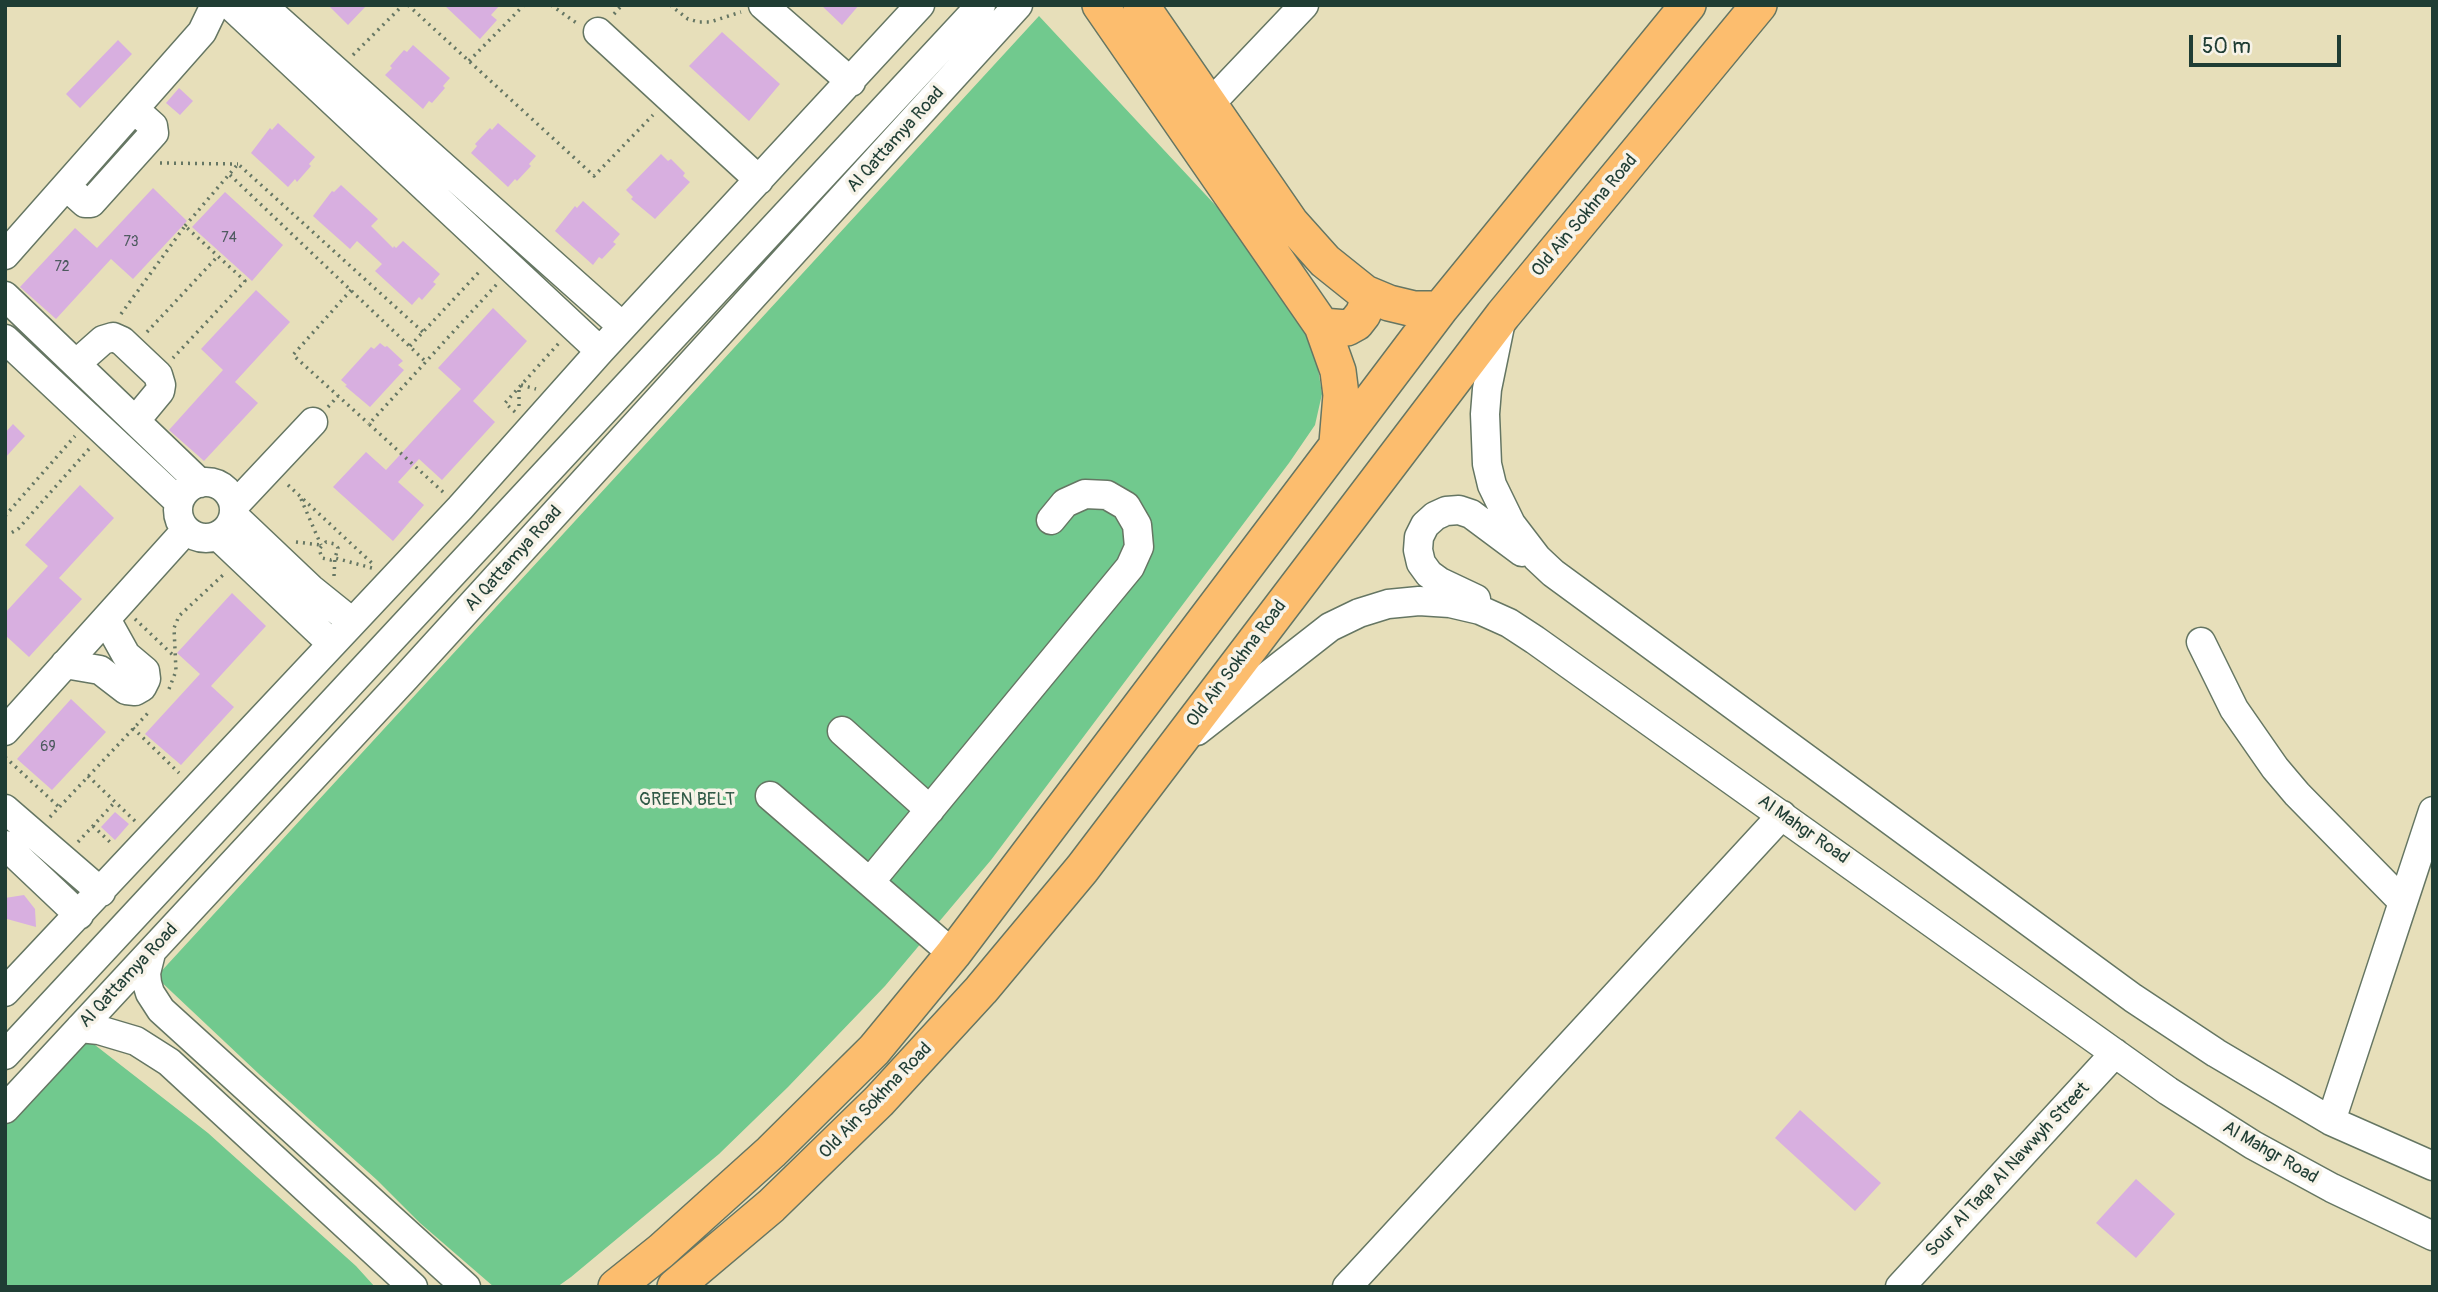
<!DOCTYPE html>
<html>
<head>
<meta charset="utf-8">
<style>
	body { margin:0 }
	#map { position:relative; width:2438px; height:1292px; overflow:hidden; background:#e7dfba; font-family:Pangolin,sans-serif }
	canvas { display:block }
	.frame { position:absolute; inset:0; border:7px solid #1f3d34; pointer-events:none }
	.scale { position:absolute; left:2189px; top:35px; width:152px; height:32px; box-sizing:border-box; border:4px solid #1f3d34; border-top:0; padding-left:9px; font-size:21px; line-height:24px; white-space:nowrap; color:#1f3d34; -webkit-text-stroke:5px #f7f3e8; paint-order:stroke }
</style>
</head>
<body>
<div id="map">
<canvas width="2438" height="1292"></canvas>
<div class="frame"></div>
<div class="scale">50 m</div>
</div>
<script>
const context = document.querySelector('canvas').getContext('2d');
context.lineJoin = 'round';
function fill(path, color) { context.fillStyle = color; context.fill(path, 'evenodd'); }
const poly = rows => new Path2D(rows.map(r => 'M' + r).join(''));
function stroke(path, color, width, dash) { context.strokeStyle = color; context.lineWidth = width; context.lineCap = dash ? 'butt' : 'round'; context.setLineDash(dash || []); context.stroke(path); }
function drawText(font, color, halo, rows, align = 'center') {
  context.font = font + ' Pangolin,sans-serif'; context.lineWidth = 7; context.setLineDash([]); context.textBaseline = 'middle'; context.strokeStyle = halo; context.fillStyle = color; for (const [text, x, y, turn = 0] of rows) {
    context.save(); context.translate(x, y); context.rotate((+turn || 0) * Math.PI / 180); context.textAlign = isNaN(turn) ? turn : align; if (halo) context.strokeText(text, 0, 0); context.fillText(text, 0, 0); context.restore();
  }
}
const green = poly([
	[1039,16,1287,282,1317,362,1322,394,1315,425,1289,463,991,860,885,986,788,1087,719,1154,571,1277,557,1287,494,1287,420,1223,377,1180,260,1075,156,977],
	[86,1038,208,1133,356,1266,375,1287,5,1287,5,1124]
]);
const building = poly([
	[328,5,367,5,348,25],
	[444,5,500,5,491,15,497,20,480,39],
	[821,5,859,5,842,25],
	[722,32,780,84,749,121,689,66],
	[118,40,132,54,80,108,66,94],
	[413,45,450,78,443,86,445,88,432,103,429,101,423,109,385,75,392,68,390,66,404,50,407,52],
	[179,88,193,101,180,115,166,103],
	[278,123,315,157,309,164,311,166,297,182,295,179,288,187,251,153,270,128,272,130],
	[498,123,536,156,529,164,531,166,517,181,515,179,508,187,471,153,477,146,475,144,490,128,492,130],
	[661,154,668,161,671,159,685,173,683,176,690,182,655,219,631,199,633,197,626,190],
	[341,185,378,219,371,226,393,248,394,246,396,248,403,241,440,274,433,282,436,284,422,300,419,297,412,305,375,271,382,264,357,241,350,249,313,216,332,191,334,192],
	[153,188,187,221,133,279,111,259,56,319,20,287,75,228,97,248],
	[225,192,283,245,252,281,192,227],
	[583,201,620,234,613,242,616,244,602,259,599,257,593,265,555,231,575,206,577,208],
	[256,290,290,322,235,382,258,403,204,461,169,430,223,370,201,349],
	[493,308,527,341,473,401,495,422,442,480,419,459,398,482,424,505,393,541,333,487,366,452,386,470,442,409,461,389,438,368],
	[380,343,385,347,387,346,403,361,398,365,404,370,370,407,345,386,347,385,341,380,371,347,374,349],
	[13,424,25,436,5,458,5,433],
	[80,485,114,518,59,578,82,599,29,657,5,635,5,613,48,566,25,545],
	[232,593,266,626,211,686,234,707,181,765,145,734,200,674,177,653],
	[71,699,106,732,52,790,17,759],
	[115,812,129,824,115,840,101,827],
	[24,895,35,909,36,927,7,919,5,898],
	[1800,1110,1881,1183,1855,1211,1775,1138],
	[2136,1179,2175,1214,2136,1258,2096,1223]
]);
const path = poly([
	[408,5,594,176,653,115],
	[551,5,578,24],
	[670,5,688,19,699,22,710,22,741,12],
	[614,14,622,5],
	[353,55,403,5],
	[469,61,524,5],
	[160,163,238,164],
	[230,175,426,362],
	[185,226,238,164,423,332],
	[351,290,293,355,369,424],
	[121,314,185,226,245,281,173,358],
	[147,332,218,256],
	[410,346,480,271],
	[521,385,536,389],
	[519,390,519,407],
	[328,407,338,396],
	[515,412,505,403,559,343],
	[288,485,374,565],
	[443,492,369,424,497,284],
	[301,499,321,545],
	[5,516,75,436],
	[5,533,11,533,18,529,89,449],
	[296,542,321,545],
	[334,576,335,558,338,548,335,544,326,542,319,549,322,558,331,560,335,558,372,568],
	[135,619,175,657],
	[169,689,176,671,174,628,179,616,223,575],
	[133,728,179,773],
	[5,757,59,807],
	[88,776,135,821],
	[50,817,148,713],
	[93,826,112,844],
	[78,842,115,802]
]);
const minor = poly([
	[230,5,600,351],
	[262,5,622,326],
	[763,5,851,82],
	[598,32,759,180],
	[1210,104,1304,5],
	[66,186,85,203,91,203,154,133,153,126,134,109],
	[5,255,202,32,215,5],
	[5,296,200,483],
	[1501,321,1487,389,1485,414,1487,464,1492,485,1511,524,1537,558,1553,573,2133,998,2216,1053,2331,1121,2433,1166],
	[5,339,179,502],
	[77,363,103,340,113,337,122,341,158,375,161,385,160,391,136,420],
	'178 510a28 28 0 1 1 56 0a28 28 0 1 1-56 0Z',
	[234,506,313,422],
	[234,516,311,589,352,622],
	[218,536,331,643],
	[1476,599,1440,582,1429,574,1421,563,1418,550,1419,537,1425,525,1435,516,1446,511,1459,510,1471,514,1522,552],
	[2201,642,2234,709,2275,768,2297,794,2402,901],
	[65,664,100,670,126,690,135,691,142,687,146,679,145,671,126,655,106,619],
	[5,731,186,530],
	[842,731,930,810],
	[1197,731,1330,627,1359,613,1388,604,1419,601,1450,603,1480,610,1509,623,1535,640,2168,1091,2253,1145,2332,1188,2433,1236],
	[770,796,953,954],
	[5,809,101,892],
	[5,845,79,915],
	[870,882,1130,567,1139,547,1137,525,1126,506,1107,495,1085,494,1065,503,1051,520],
	[151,953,146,973,147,983,150,993,161,1010,466,1287],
	[5,992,460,508,600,351,920,5],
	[80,1028,99,1030,136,1041,169,1062,413,1287],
	[5,1055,981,5],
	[5,1109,406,677,1018,5],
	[2331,1121,2433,811],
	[1347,1287,1782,815],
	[1900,1287,2115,1053]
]);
const major = poly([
	[1100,5,1322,326,1338,371,1341,395,1337,443],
	[1141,5,1291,223,1325,261,1365,293,1389,303,1414,309,1440,309],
	[1322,326,1347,328,1356,323,1363,314,1367,304,1365,293],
	[616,1287,661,1251,771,1152,874,1050,953,954,1440,309,1688,5],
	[675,1287,771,1206,879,1101,981,990,1082,869,1503,315,1759,5]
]);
const numberNames = [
	["74",229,238],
	["73",131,242],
	["72",62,267],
	["69",48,747]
];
const streetNames = [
	["Al Qattamya Road",896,140,-48],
	["Old Ain Sokhna Road",1585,216,-50],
	["Al Qattamya Road",514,559,-48],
	["Old Ain Sokhna Road",1237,664,-53],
	["Al Mahgr Road",1803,830,35],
	["Al Qattamya Road",129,976,-47],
	["Old Ain Sokhna Road",876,1101,-46],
	["Al Mahgr Road",2270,1153,30],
	["Sour Al Taqa Al Nawwyh Street",2008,1170,-47]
];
const parkNames = [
	["GREEN BELT",687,800]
];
fill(green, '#71c98e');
fill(building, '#d8afe0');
stroke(minor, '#657663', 31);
stroke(major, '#657663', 38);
stroke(path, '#657663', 3.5, [2, 5]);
stroke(minor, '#fff', 28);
stroke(major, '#fcbd6e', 35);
drawText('14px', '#4d5a5f', null, numberNames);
drawText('18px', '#1f3d34', '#f7f3e8', streetNames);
drawText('18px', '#2f5946', '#f7f3e8', parkNames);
</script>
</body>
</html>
